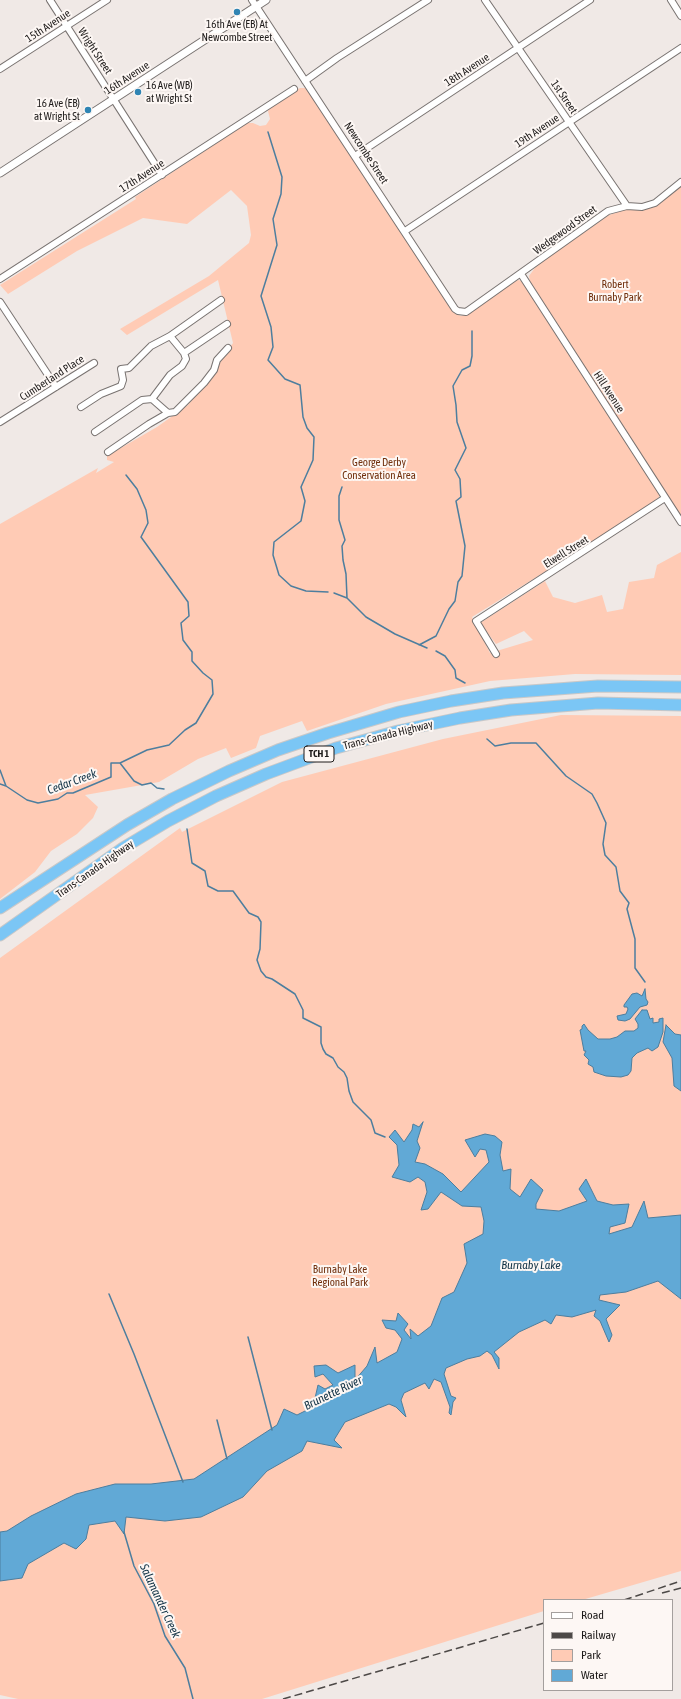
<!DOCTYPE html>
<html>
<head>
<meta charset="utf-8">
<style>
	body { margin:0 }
	#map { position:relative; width:681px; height:1699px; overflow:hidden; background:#f0e9e6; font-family:"Asap Condensed",sans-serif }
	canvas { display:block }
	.legend { position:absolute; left:543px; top:1599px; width:130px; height:92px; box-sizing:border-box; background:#fdf7f4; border:1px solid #a49f9d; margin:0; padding:5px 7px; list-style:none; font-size:12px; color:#1e1b1a }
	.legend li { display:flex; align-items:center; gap:8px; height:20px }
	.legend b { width:20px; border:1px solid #a49f9d }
</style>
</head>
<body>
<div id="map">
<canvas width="681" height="1699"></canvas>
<ul class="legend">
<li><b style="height:5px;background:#fff"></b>Road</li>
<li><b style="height:5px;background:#4d4947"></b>Railway</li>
<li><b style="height:11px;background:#ffcbb5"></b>Park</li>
<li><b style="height:11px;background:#61a9d6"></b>Water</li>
</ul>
</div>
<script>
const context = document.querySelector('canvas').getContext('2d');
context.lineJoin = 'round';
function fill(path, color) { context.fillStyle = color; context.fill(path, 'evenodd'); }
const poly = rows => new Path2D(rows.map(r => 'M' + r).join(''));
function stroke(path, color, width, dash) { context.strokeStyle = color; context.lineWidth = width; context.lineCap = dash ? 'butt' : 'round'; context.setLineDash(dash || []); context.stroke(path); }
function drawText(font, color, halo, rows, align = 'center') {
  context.font = font + ' "Asap Condensed",sans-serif'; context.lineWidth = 4; context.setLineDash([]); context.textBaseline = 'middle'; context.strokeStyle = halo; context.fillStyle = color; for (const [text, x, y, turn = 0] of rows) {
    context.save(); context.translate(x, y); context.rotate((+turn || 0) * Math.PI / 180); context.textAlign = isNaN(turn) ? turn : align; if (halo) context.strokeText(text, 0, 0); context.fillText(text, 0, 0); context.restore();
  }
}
const green = poly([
	[300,88,305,88,309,91,457,314,461,316,467,314,502,289,518,280,522,281,660,495,656,503,472,617,490,653,533,640,524,631,496,644,480,623,545,581,553,597,575,603,602,595,607,612,623,609,629,582,654,578,657,565,681,552,681,675,575,674,490,681,386,704,307,731,302,721,260,736,256,748,231,758,226,748,198,759,159,782,85,795,98,807,93,818,77,834,51,851,35,872,0,899,0,524,98,468,96,473,114,462,107,460,107,456,157,427,188,405,216,370,219,362,233,343,218,280,127,335,120,329,209,276,249,243,251,235,247,206,231,190,187,224,143,218,77,251,8,294,0,285,136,199,135,197,247,123,253,123,260,126,266,125,270,119,268,111,270,107],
	[681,184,681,518,530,282,529,276,537,265,609,215,627,209,651,208],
	[561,715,681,716,681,1571,582,1600,544,1600,544,1611,262,1699,18,1699,0,1695,0,958,180,828,182,832,282,782,443,739]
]);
const water = poly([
	[645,989,646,999,648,1002,647,1005,640,1007,630,1019,625,1021,618,1020,617,1016,626,1014,628,1009,627,1007,624,1007,624,1005,632,994,637,993,642,996,645,989],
	[642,1010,647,1010,650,1019,653,1018,653,1023,659,1022,659,1019,663,1018,663,1032,658,1047,652,1051,648,1048,637,1053,632,1058,631,1071,628,1075,621,1077,606,1076,594,1072,593,1067,588,1064,589,1060,584,1055,586,1051,584,1051,580,1030,582,1029,582,1026,584,1024,588,1030,598,1039,610,1039,617,1037,625,1031,634,1031,638,1028,638,1024,635,1019,642,1010],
	[666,1025,675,1034,681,1035,681,1091,674,1086,672,1058,663,1042,666,1025],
	[423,1122,417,1141,420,1148,415,1162,425,1164,443,1174,461,1192,489,1162,486,1150,480,1149,475,1157,465,1140,485,1134,495,1136,502,1142,500,1155,503,1171,511,1169,510,1189,520,1197,531,1179,543,1190,536,1204,536,1209,559,1211,587,1201,579,1189,586,1179,597,1201,613,1205,629,1204,625,1223,610,1227,609,1234,632,1227,644,1201,648,1218,681,1215,681,1299,658,1281,626,1292,600,1295,599,1300,620,1305,606,1319,612,1335,609,1342,600,1321,594,1316,596,1310,572,1317,556,1315,551,1324,545,1320,519,1332,494,1352,499,1358,499,1369,492,1355,487,1351,480,1356,467,1359,446,1368,444,1374,451,1396,456,1398,453,1402,451,1415,449,1413,450,1407,441,1382,434,1379,429,1389,425,1383,404,1393,401,1400,406,1417,396,1407,389,1404,345,1422,334,1440,342,1448,307,1441,302,1451,267,1471,243,1497,201,1517,165,1521,126,1517,124,1534,115,1521,89,1525,86,1539,76,1549,64,1543,28,1564,22,1578,0,1581,0,1532,7,1531,31,1516,76,1494,115,1484,151,1484,194,1479,277,1425,284,1409,297,1415,313,1407,318,1385,325,1389,333,1385,323,1374,315,1377,314,1366,326,1365,338,1373,355,1365,355,1380,367,1366,375,1347,377,1363,397,1352,402,1339,395,1330,386,1328,382,1320,396,1321,398,1313,408,1324,404,1330,411,1339,410,1329,418,1336,431,1326,442,1298,454,1292,467,1263,464,1244,483,1234,484,1221,481,1207,462,1206,441,1192,428,1209,421,1210,427,1192,425,1182,418,1177,410,1182,392,1177,399,1165,397,1145,389,1137,395,1130,404,1142,412,1130,413,1124,419,1127,423,1122]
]);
const stream = poly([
	[268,132,282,177,281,194,273,219,277,245,261,296,271,327,273,347,268,360,285,379,300,385,303,417,307,428,314,437,313,460,301,487,305,501,301,521,274,542,273,555,279,575,291,586,306,591,328,592],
	[342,487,339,496,339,520,345,540,342,546,343,560,346,574,347,598],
	[334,593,347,598,366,617,395,634,427,648],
	[419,645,436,636,449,609,455,601,458,582,462,576,465,546,456,501,461,497,460,479,455,470,466,448,457,422,456,405,453,386,462,370,470,366,472,356,472,331],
	[436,651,445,656,455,670,456,678,465,683],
	[487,739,495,746,511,743,536,743,566,776,592,794,597,803,606,823,603,844,605,855,616,867,620,891,629,903,627,909,635,939,635,968,645,982],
	[120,763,147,750,169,745,185,730,196,723,213,694,212,680,203,673,192,661,192,652,183,640,181,623,189,616,188,602,141,537,148,523,146,510,137,489,126,475],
	[0,770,6,786,27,800,38,803,58,799,67,793,73,793,111,777,111,763,120,763,134,781,142,785,151,783,157,788,164,789],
	[0,784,6,786],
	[187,829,192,863,205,871,208,886,218,891,233,891,249,913,258,917,261,922,260,949,257,960,261,971,266,977,272,979,295,994,303,1010,303,1018,321,1027,321,1043,323,1049,326,1054,333,1058,338,1067,344,1072,347,1078,349,1091,353,1102,371,1120,375,1133,385,1137],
	[109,1294,134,1354,183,1482],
	[248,1337,272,1430],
	[217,1420,227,1459],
	[124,1532,134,1566,154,1604,165,1636,185,1668,193,1699]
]);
const minor = poly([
	[50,0,162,175],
	[252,0,455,309,458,311,466,312,608,211,627,206,642,207,655,203,681,182],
	[485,0,627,206],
	[671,0,681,16],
	[0,69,107,0],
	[305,81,337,58,428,0],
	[355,156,590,0],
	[405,231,681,48],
	[521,274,681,522],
	[0,279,294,89],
	[0,302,56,387],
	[184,353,227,324],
	[152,399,170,375,182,366,186,359,184,353,170,336],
	[81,407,101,394,121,386,123,380,121,369,129,368,151,346,170,336,221,300],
	[0,422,94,363],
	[95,432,142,400,152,399,168,413],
	[108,452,149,424,168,413,175,412,204,383,214,370,217,360,228,348],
	[496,654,476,621,665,498]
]);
const tertiary = poly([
	[0,173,266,0]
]);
const motorway = poly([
	[0,908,127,825,172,799,229,771,278,750,328,733,399,712,451,701,503,693,598,686,681,687],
	[0,935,123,848,168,821,216,796,266,774,336,748,398,731,460,718,511,710,598,703,681,705]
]);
const rail = poly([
	[662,1593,681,1588],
	[624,1600,681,1581],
	[283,1699,544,1623]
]);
const markers = [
	[237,12,4,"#2f84b3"],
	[138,92,4,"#2f84b3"],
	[88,110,4,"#2f84b3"]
];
const shields = [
	[319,754,30]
];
const shieldNames = [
	["TCH 1",319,754]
];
const poiNames = [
	["16th Ave (EB) At",237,25],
	["Newcombe Street",237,38],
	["16 Ave (WB)",146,86,"left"],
	["at Wright St",146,99,"left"],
	["16 Ave (EB)",80,104,"right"],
	["at Wright St",80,117,"right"]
];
const streetNames = [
	["15th Avenue",48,26,-33],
	["Wright Street",95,51,57],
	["18th Avenue",467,70,-33],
	["16th Avenue",127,78,-33],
	["1st Street",564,97,56],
	["19th Avenue",537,131,-34],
	["Newcombe Street",366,153,57],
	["17th Avenue",142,176,-33],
	["Wedgewood Street",565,230,-36],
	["Cumberland Place",52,378,-33],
	["Hill Avenue",609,392,57],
	["Elwell Street",566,552,-32],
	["Trans-Canada Highway",388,735,-14],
	["Trans-Canada Highway",95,869,-35]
];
const parkNames = [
	["Robert",615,285],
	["Burnaby Park",615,298],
	["George Derby",379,463],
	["Conservation Area",379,476],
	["Burnaby Lake",340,1270],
	["Regional Park",340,1283]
];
const waterNames = [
	["Cedar Creek",72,782,-20],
	["Burnaby Lake",531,1265],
	["Brunette River",333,1393,-26],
	["Salamander Creek",160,1601,65]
];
fill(green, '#ffcbb5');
fill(water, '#61a9d6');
stroke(water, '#4d7e9e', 1);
stroke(stream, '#4d7e9e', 1.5);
stroke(minor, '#797371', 8);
stroke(tertiary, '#797371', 9);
stroke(motorway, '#c9c8c8', 13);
stroke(minor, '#fff', 6);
stroke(tertiary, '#fff', 7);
stroke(motorway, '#7bc6f5', 11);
stroke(rail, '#4d4947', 1.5, [8, 4]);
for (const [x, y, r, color] of markers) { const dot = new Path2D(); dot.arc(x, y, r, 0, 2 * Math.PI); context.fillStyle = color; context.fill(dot); stroke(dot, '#fdf7f4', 1.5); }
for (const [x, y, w] of shields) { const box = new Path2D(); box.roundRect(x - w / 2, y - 8, w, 16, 3); context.fillStyle = '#fdf7f4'; context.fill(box); stroke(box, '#1e1b1a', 1); }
drawText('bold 10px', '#1e1b1a', null, shieldNames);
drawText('11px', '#1e1b1a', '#fdf7f4', poiNames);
drawText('11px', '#1e1b1a', '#fdf7f4', streetNames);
drawText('11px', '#702f0c', '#fdf7f4', parkNames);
drawText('italic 12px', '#123346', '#fdf7f4', waterNames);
</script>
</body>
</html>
